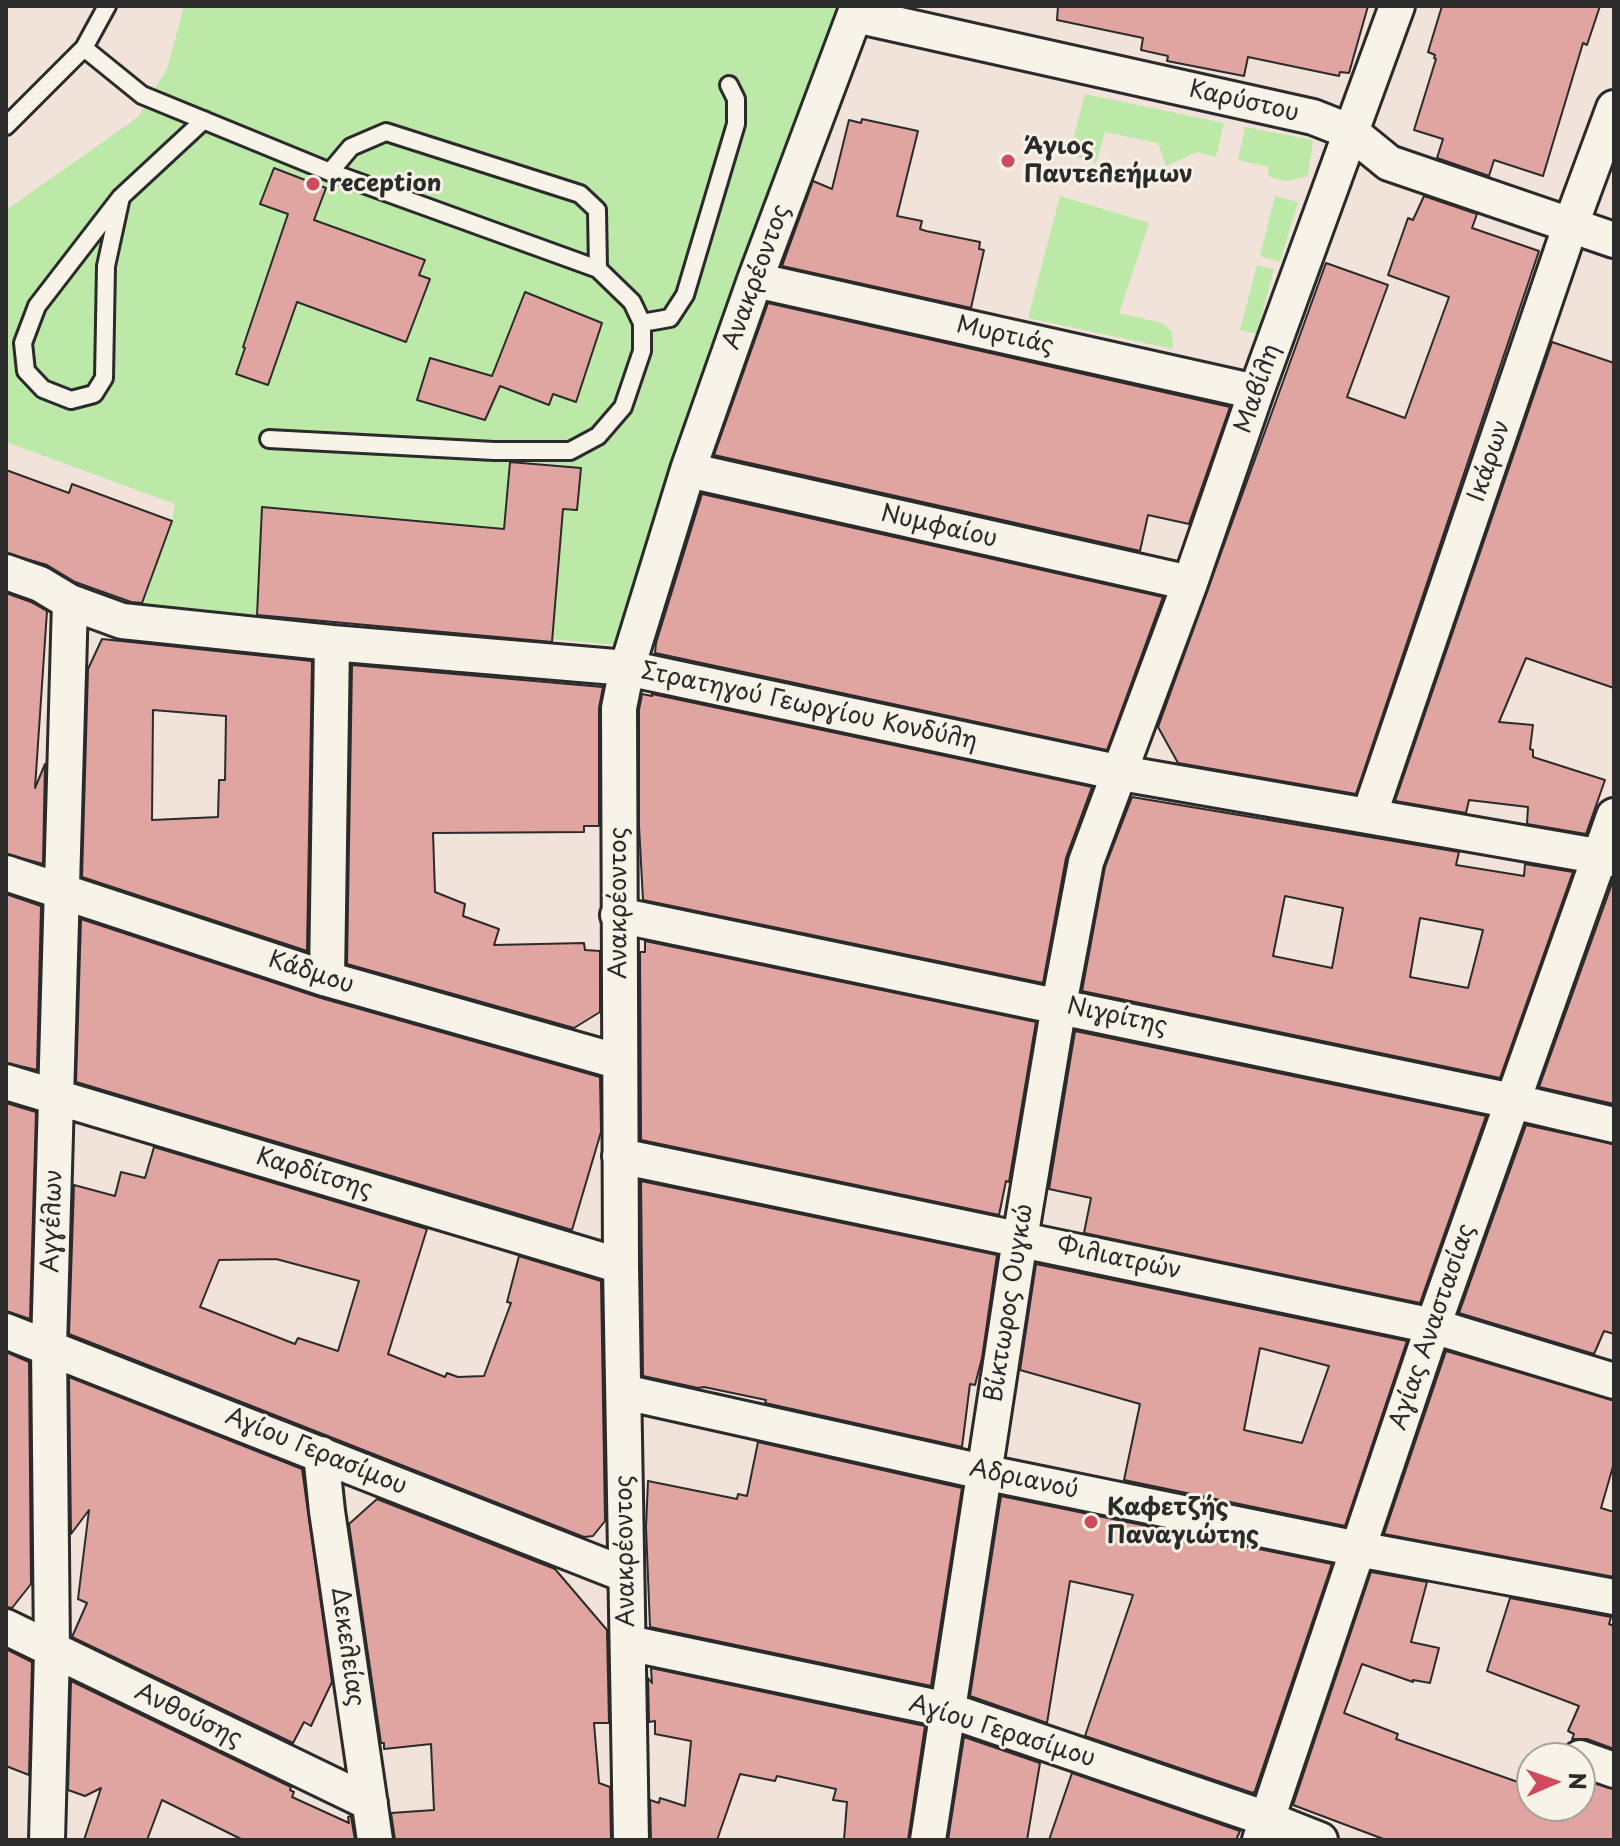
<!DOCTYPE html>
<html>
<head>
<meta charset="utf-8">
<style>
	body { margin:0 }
	#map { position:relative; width:1620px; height:1846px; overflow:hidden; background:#f2e3da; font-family:"Playpen Sans",sans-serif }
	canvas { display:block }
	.frame { position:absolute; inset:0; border:8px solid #2b2b2b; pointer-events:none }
	.north { position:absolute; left:1516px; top:1742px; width:80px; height:80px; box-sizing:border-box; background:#f7f3e8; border:2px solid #a5a39c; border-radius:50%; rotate:88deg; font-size:22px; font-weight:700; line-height:32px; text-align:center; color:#2b2b2b }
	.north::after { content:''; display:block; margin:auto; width:28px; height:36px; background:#d1495b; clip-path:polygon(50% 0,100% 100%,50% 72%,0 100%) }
</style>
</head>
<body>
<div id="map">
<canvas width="1620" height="1846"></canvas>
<div class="frame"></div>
<div class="north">N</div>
</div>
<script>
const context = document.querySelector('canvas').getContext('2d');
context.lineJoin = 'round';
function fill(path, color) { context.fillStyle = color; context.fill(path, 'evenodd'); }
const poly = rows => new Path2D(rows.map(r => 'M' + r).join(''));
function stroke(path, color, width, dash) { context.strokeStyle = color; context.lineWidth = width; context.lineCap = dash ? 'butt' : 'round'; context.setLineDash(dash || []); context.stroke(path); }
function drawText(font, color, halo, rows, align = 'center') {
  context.font = font + ' "Playpen Sans",sans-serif'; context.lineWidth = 6; context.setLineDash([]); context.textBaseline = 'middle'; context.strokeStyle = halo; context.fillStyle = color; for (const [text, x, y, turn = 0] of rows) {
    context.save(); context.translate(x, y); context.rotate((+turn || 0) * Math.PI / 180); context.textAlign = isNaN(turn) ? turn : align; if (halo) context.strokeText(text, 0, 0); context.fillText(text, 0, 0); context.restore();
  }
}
const green = poly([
	[184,6,841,6,629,646,482,633,413,550,260,536,256,617,142,606,172,521,175,504,6,442,6,210,137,118,167,69],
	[1085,94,1224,123,1216,157,1197,152,1166,166,1158,143,1105,132,1096,163,1069,155],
	[1245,127,1313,140,1308,176,1285,181,1268,176,1269,167,1238,160],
	[1060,196,1149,223,1119,313,1162,323,1172,332,1173,349,1028,318],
	[1275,196,1298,202,1280,262,1260,256],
	[1257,265,1274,269,1257,334,1240,330]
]);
const building = poly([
	[1058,6,1368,6,1349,73,1340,72,1339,76,1248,57,1244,76,1167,61,1168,56,1141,50,1143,38,1057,20,1058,6],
	[1442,6,1600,6,1587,45,1583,43,1543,176,1494,160,1489,176,1437,158,1443,139,1414,130,1436,59,1434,58,1435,55,1428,52,1442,6],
	[862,119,918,131,897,216,922,221,920,229,926,231,980,242,979,249,984,250,971,308,782,266,813,181,832,189,849,120,861,123,862,119],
	[274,168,326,188,314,220,425,260,419,275,430,279,406,342,297,302,268,385,236,374,245,348,243,347,288,214,260,204,274,168],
	[1424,196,1477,214,1472,228,1539,251,1356,794,1178,763,1158,727,1326,263,1388,285,1347,397,1405,418,1449,297,1388,275,1408,218,1413,220,1424,196],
	[525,292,602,323,576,402,553,394,549,405,500,386,485,420,417,400,430,358,492,376,525,292],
	[768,303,1230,407,1189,524,1148,515,1140,551,714,455,768,303],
	[1552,342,1614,363,1614,688,1526,658,1499,722,1533,725,1530,749,1533,750,1533,757,1605,780,1586,834,1527,824,1528,807,1469,800,1466,813,1395,801,1552,342],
	[510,462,581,468,577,510,563,509,552,642,257,615,262,507,504,529,510,462],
	[6,470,69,493,72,484,172,521,142,603,131,602,75,582,47,565,6,553,6,470],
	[702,494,1163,597,1107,750,655,653,656,643,702,494],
	[6,593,31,602,47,611,35,788,45,764,43,864,6,854,6,593],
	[102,639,312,661,307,951,82,877,88,669,102,639],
	[153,710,226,716,225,780,219,780,218,817,152,820,153,710],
	[352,665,603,687,599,708,599,826,584,826,584,832,433,833,435,892,465,904,463,916,499,929,494,945,584,943,585,950,600,951,600,1012,574,1028,347,964,352,665],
	[642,694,652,696,652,694,1092,787,1066,858,1043,983,643,900,639,826,639,710,642,694],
	[1132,797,1459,852,1456,865,1524,876,1525,864,1573,872,1500,1078,1082,991,1105,867,1132,797],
	[1285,896,1343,908,1332,968,1273,956,1285,896],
	[1420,918,1483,930,1468,988,1410,977,1420,918],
	[1614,878,1614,1104,1539,1087,1614,878],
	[6,894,41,906,37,1070,6,1063,6,894],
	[81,919,321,998,600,1077,601,1132,572,1230,76,1082,81,919],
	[645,941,1036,1022,1009,1182,1006,1181,999,1215,641,1140,640,952,645,952,645,941],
	[1075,1031,1486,1116,1420,1303,1084,1233,1091,1198,1049,1189,1075,1031],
	[6,1103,36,1112,30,1319,6,1311,6,1103],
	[1526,1125,1614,1144,1614,1334,1604,1331,1594,1354,1459,1313,1526,1125],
	[154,1147,427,1229,388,1354,445,1377,447,1373,458,1377,484,1376,511,1303,507,1302,519,1256,601,1281,605,1521,593,1536,584,1537,69,1334,74,1185,115,1196,121,1172,145,1178,154,1147],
	[276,1259,359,1281,338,1351,298,1338,295,1344,200,1307,219,1260,276,1259],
	[641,1181,997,1255,982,1358,975,1385,970,1384,962,1447,765,1403,766,1400,704,1387,698,1388,643,1376,641,1181],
	[1036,1264,1407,1341,1345,1526,1124,1480,1140,1404,1020,1370,1036,1264],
	[1260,1348,1329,1366,1302,1443,1244,1430,1260,1348],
	[1446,1351,1614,1400,1614,1463,1601,1508,1614,1512,1614,1577,1384,1534,1446,1351],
	[6,1352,29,1362,31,1584,12,1608,6,1607,6,1352],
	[69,1377,302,1469,332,1682,311,1726,304,1722,293,1743,72,1637,87,1603,78,1599,89,1510,71,1534,69,1377],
	[758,1442,962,1488,931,1686,650,1627,646,1527,648,1481,737,1499,738,1494,747,1496,758,1442],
	[1001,1496,1332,1564,1255,1791,1253,1793,1085,1736,1133,1595,1070,1581,1047,1723,970,1696,1001,1496],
	[377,1499,555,1569,607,1630,609,1723,594,1723,599,1783,610,1787,611,1840,395,1840,391,1813,434,1810,431,1744,384,1749,384,1743,381,1743,349,1524,377,1499],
	[1371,1572,1427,1582,1411,1642,1439,1648,1430,1683,1413,1680,1413,1682,1362,1664,1344,1713,1398,1734,1396,1739,1532,1787,1532,1806,1580,1806,1580,1779,1614,1789,1614,1840,1386,1840,1293,1805,1371,1572],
	[1510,1598,1611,1617,1609,1624,1614,1626,1614,1749,1587,1739,1572,1739,1574,1734,1568,1731,1579,1706,1487,1671,1510,1598],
	[6,1649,32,1662,29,1775,6,1766,6,1649],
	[651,1668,925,1726,908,1840,844,1840,847,1802,833,1800,836,1789,777,1776,775,1781,740,1774,717,1840,651,1840,650,1800,659,1803,660,1798,685,1806,691,1741,655,1734,655,1721,649,1722,648,1678,652,1683,651,1668],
	[71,1681,291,1787,290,1790,294,1792,292,1797,349,1823,348,1817,351,1816,355,1840,243,1840,162,1800,147,1840,84,1840,101,1788,85,1796,68,1790,71,1681],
	[964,1737,1040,1763,1027,1840,948,1840,964,1737],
	[1072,1773,1240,1831,1236,1840,1049,1840,1072,1773]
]);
const service = poly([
	[84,48,142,95,330,172,598,269,632,302,642,323,642,351,623,407,598,436,570,451,494,451,269,439],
	[6,126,84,48,107,6],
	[330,172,351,147,386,132,580,194,597,210,598,269],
	[121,197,106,266,104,378,94,394,71,400,43,389,26,371,23,343,37,306,121,197,204,120],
	[642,323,670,318,685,295,736,124,736,99,729,85]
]);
const minor = poly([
	[855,15,1313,117,1351,132,1389,163,1614,240],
	[755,280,1256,392],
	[688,470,1190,583],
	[6,572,40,584,70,602,122,621,332,643,627,668,1121,773,1614,859],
	[1369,816,1571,224,1614,108],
	[6,873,327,979,620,1062],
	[618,915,1512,1101,1614,1125],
	[327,979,332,643],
	[6,1082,621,1266],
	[620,1156,1433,1326,1614,1381],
	[6,1331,626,1575],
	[624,1392,983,1472,1358,1549,1614,1597],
	[321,1454,327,1511,375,1840],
	[6,1627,370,1803],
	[628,1643,948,1710,1267,1819,1320,1840],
	[1580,1758,1614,1770],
	[47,1840,52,1651,49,1347,70,602],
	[631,1840,621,1266,619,708,627,668,688,470,755,280,858,6],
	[928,1840,1020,1239,1059,1005,1086,862,1190,583,1256,392,1397,6],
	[1260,1840,1433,1326,1614,816]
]);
const markers = [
	[1008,161,8,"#d1495b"],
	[313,184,8,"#d1495b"],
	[1091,1522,8,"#d1495b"]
];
const streetNames = [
	["Καρύστου",1244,102,13],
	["Ανακρέοντος",757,277,-70],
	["Μυρτιάς",1005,336,13],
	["Μαβίλη",1258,389,-71],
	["Ικάρων",1490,461,-71],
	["Νυμφαίου",939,527,13],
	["Στρατηγού Γεωργίου Κονδύλη",809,707,12],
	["Ανακρέοντος",619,903,-90],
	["Κάδμου",311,973,18],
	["Νιγρίτης",1117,1017,12],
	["Καρδίτσης",314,1174,17],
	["Αγγέλων",53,1221,-88],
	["Φιλιατρών",1119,1259,12],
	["Βίκτωρος Ουγκώ",1010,1303,-81],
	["Αγίας Αναστασίας",1433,1327,-71],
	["Αγίου Γερασίμου",316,1452,22],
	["Αδριανού",1024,1480,12],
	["Ανακρέοντος",626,1551,-91],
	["Δεκελείας",347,1647,82],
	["Ανθούσης",188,1716,26],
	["Αγίου Γερασίμου",1002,1732,17]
];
const poiNames = [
	["Άγιος",1024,147],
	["Παντελεήμων",1024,175],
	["reception",329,184],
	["Καφετζής",1107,1508],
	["Παναγιώτης",1107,1536]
];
fill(green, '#bce9a7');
fill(building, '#e0a5a1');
stroke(building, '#2b2b2b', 2);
stroke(service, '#2b2b2b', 22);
stroke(minor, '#2b2b2b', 40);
stroke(service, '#f7f3e8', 16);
stroke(minor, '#f7f3e8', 34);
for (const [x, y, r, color] of markers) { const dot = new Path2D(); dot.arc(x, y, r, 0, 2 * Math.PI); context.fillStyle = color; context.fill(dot); stroke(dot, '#f7f3e8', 3); }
drawText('24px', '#2b2b2b', '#f7f3e8', streetNames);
drawText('bold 24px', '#2b2b2b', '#f7f3e8', poiNames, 'left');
</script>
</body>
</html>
